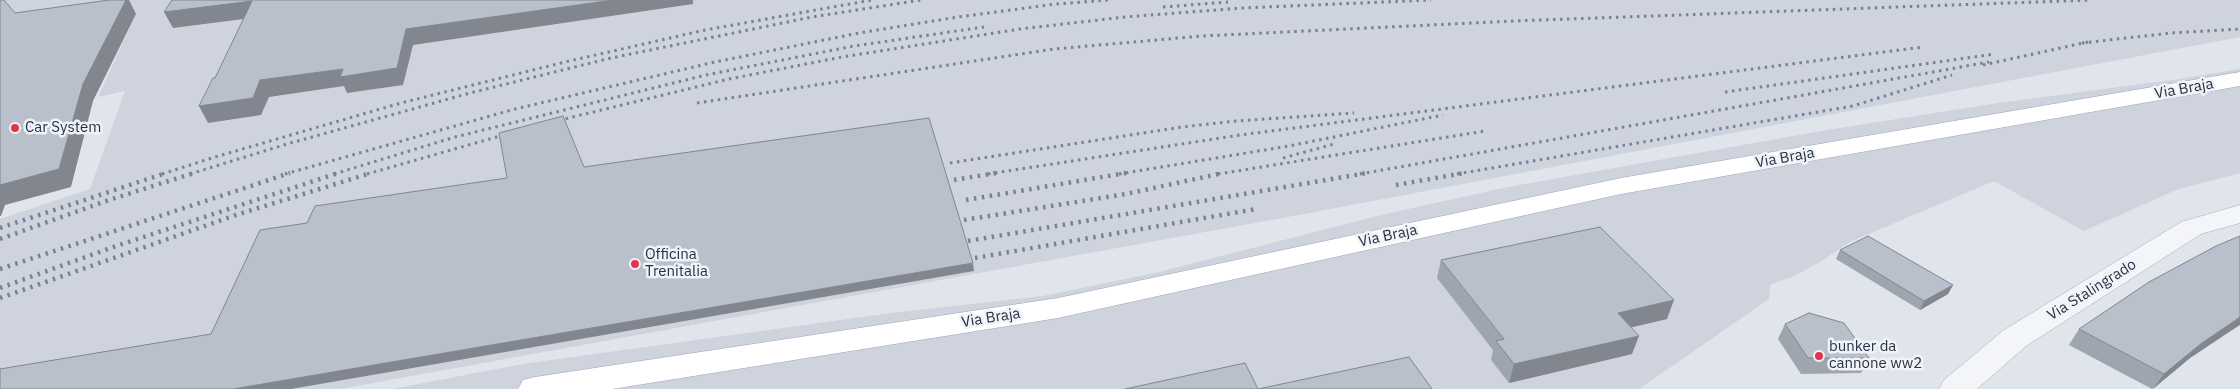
<!DOCTYPE html>
<html>
<head>
<meta charset="utf-8">
<style>
	body { margin:0 }
	canvas { display:block; background:#e0e4eb }
</style>
</head>
<body>
<canvas width="2240" height="389"></canvas>
<script>
const context = document.querySelector('canvas').getContext('2d');
context.lineJoin = 'round';
function fill(path, color) { context.fillStyle = color; context.fill(path, 'evenodd'); }
const poly = rows => new Path2D(rows.map(r => 'M' + r).join(''));
function stroke(path, color, width, dash) { context.strokeStyle = color; context.lineWidth = width; context.lineCap = dash ? 'butt' : 'round'; context.setLineDash(dash || []); context.stroke(path); }
function drawText(font, color, halo, rows, align = 'center') {
  context.font = font + ' "IBM Plex Sans",sans-serif'; context.lineWidth = 5; context.setLineDash([]); context.textBaseline = 'middle'; context.strokeStyle = halo; context.fillStyle = color; for (const [text, x, y, turn = 0] of rows) {
    context.save(); context.translate(x, y); context.rotate((+turn || 0) * Math.PI / 180); context.textAlign = isNaN(turn) ? turn : align; if (halo) context.strokeText(text, 0, 0); context.fillText(text, 0, 0); context.restore();
  }
}
const built = poly([
	[0,0,2240,0,2240,37,1304,214,340,389,0,389,0,219,90,189,125,91,98,97,136,14,0,33],
	[2240,69,2240,173,2176,190,2084,231,1994,181,1852,241,1818,263,1794,276,1770,285,1769,299,1639,389,392,389,523,364,891,313,1043,296,1159,272,1381,215,1508,187,1821,131,1998,103,2179,79]
]);
const minor = poly([
	[2240,205,2240,223,2201,234,2026,346,1977,389,1939,389,1944,380,2004,330,2181,222,2240,205]
]);
const major = poly([
	[2240,72,2240,86,1621,194,1058,318,612,389,518,389,523,380,535,377,1058,298,1621,178,2240,72]
]);
const railFar1 = poly([
	[1163,7,1228,2],
	[2082,43,2171,33,2240,29],
	[1983,65,2088,42],
	[1725,92,1995,54],
	[697,103,1054,49,1202,36,1514,21,2091,0],
	[552,122,729,79,842,57,1020,29,1125,17,1242,8,1431,0],
	[1283,158,1334,144],
	[950,163,1182,127,1236,121,1354,113],
	[162,174,215,157,401,103,565,62,705,30,872,0],
	[190,174,287,144,470,93,611,58,812,17,921,0],
	[285,174,515,109,715,62,859,33,958,17,1056,4,1109,0],
	[334,174,455,137,706,75,854,46,984,27],
	[367,174,514,132],
	[988,174,1240,135,1923,47],
	[1119,174,1289,146,1443,115],
	[1218,174,1485,131],
	[1360,174,1989,62],
	[1457,174,1853,106,1952,75]
]);
const rail = poly([
	[954,180,996,173],
	[1396,185,1464,173],
	[966,200,1126,173],
	[964,220,1126,194,1223,173],
	[0,228,166,173],
	[0,239,109,200,194,173],
	[968,241,1367,173],
	[975,258,1256,209],
	[0,269,290,173],
	[0,288,116,246,338,173],
	[0,298,236,215,371,173]
]);
const wall = poly([
	[1840,250,1953,285,1948,294,1920,310,1836,259],
	[1441,260,1667,319,1631,327,1632,354,1509,383,1491,360,1493,350,1437,278],
	[1785,324,1869,358,1861,373,1801,374,1778,339],
	[2079,329,2223,336,2190,358,2152,389,2069,345]
]);
const shadedWall = poly([
	[126,0,129,0,136,14,93,101,71,187,5,205,1,216,0,216,0,185],
	[613,0,693,0,693,4,413,45,403,85,347,93,344,86,269,97,261,115,208,123,199,106,260,80,343,69,406,29],
	[252,1,259,17,173,28,164,12],
	[973,263,974,271,291,389,233,389],
	[1953,285,1948,294,1920,310,1924,301],
	[1674,300,1667,319,1612,332,1618,313],
	[2240,317,2240,325,2223,336,2190,358,2153,389,2164,374,2202,343],
	[1639,336,1632,354,1509,383,1514,364]
]);
const building = poly([
	[0,0,4,0,15,13,109,0,126,0,83,84,59,169,0,185,0,0],
	[172,0,613,0,406,29,397,68,340,77,343,69,260,80,253,98,199,106,213,78,215,78,252,1,164,12,172,0],
	[563,116,584,167,929,118,973,263,233,389,0,389,0,369,211,334,260,230,307,223,315,206,507,178,499,133,563,116],
	[1600,227,1674,300,1618,313,1639,336,1514,364,1496,341,1504,339,1441,260,1600,227],
	[1868,236,1953,285,1924,301,1840,250,1868,236],
	[2240,236,2240,317,2202,343,2164,374,2079,329,2149,282,2216,246,2240,236],
	[1809,313,1844,323,1869,358,1808,358,1785,324,1809,313],
	[1409,357,1432,389,1125,389,1245,363,1258,389,1409,357]
]);
const markers = [
	[15,128,5,"#de374d"],
	[635,264,5,"#de374d"],
	[1819,356,5,"#de374d"]
];
const streetNames = [
	["Via Braja",2184,89,-10],
	["Via Braja",1785,158,-10],
	["Via Braja",1388,236,-12],
	["Via Stalingrado",2092,290,-32],
	["Via Braja",991,318,-9]
];
const poiNames = [
	["Car System",25,128],
	["Officina",645,255],
	["Trenitalia",645,272],
	["bunker da",1829,347],
	["cannone ww2",1829,364]
];
fill(built, '#ced3dd');
stroke(minor, '#a4abb6', 1);
stroke(major, '#9ea8b8', 1);
fill(minor, '#f3f5f8');
fill(major, '#fff');
stroke(railFar1, '#778296', 3, [2.5, 4.5]);
stroke(rail, '#778296', 4.5, [2.5, 5.5]);
fill(wall, '#9fa5af');
fill(shadedWall, '#82868e');
fill(building, '#b9c0cb');
stroke(building, '#82868e', 1);
for (const [x, y, r, color] of markers) { const dot = new Path2D(); dot.arc(x, y, r, 0, 2 * Math.PI); context.fillStyle = color; context.fill(dot); stroke(dot, '#f0f3f8', 2); }
drawText('15px', '#263144', '#f0f3f8', streetNames);
drawText('15px', '#263144', '#f0f3f8', poiNames, 'left');
</script>
</body>
</html>
